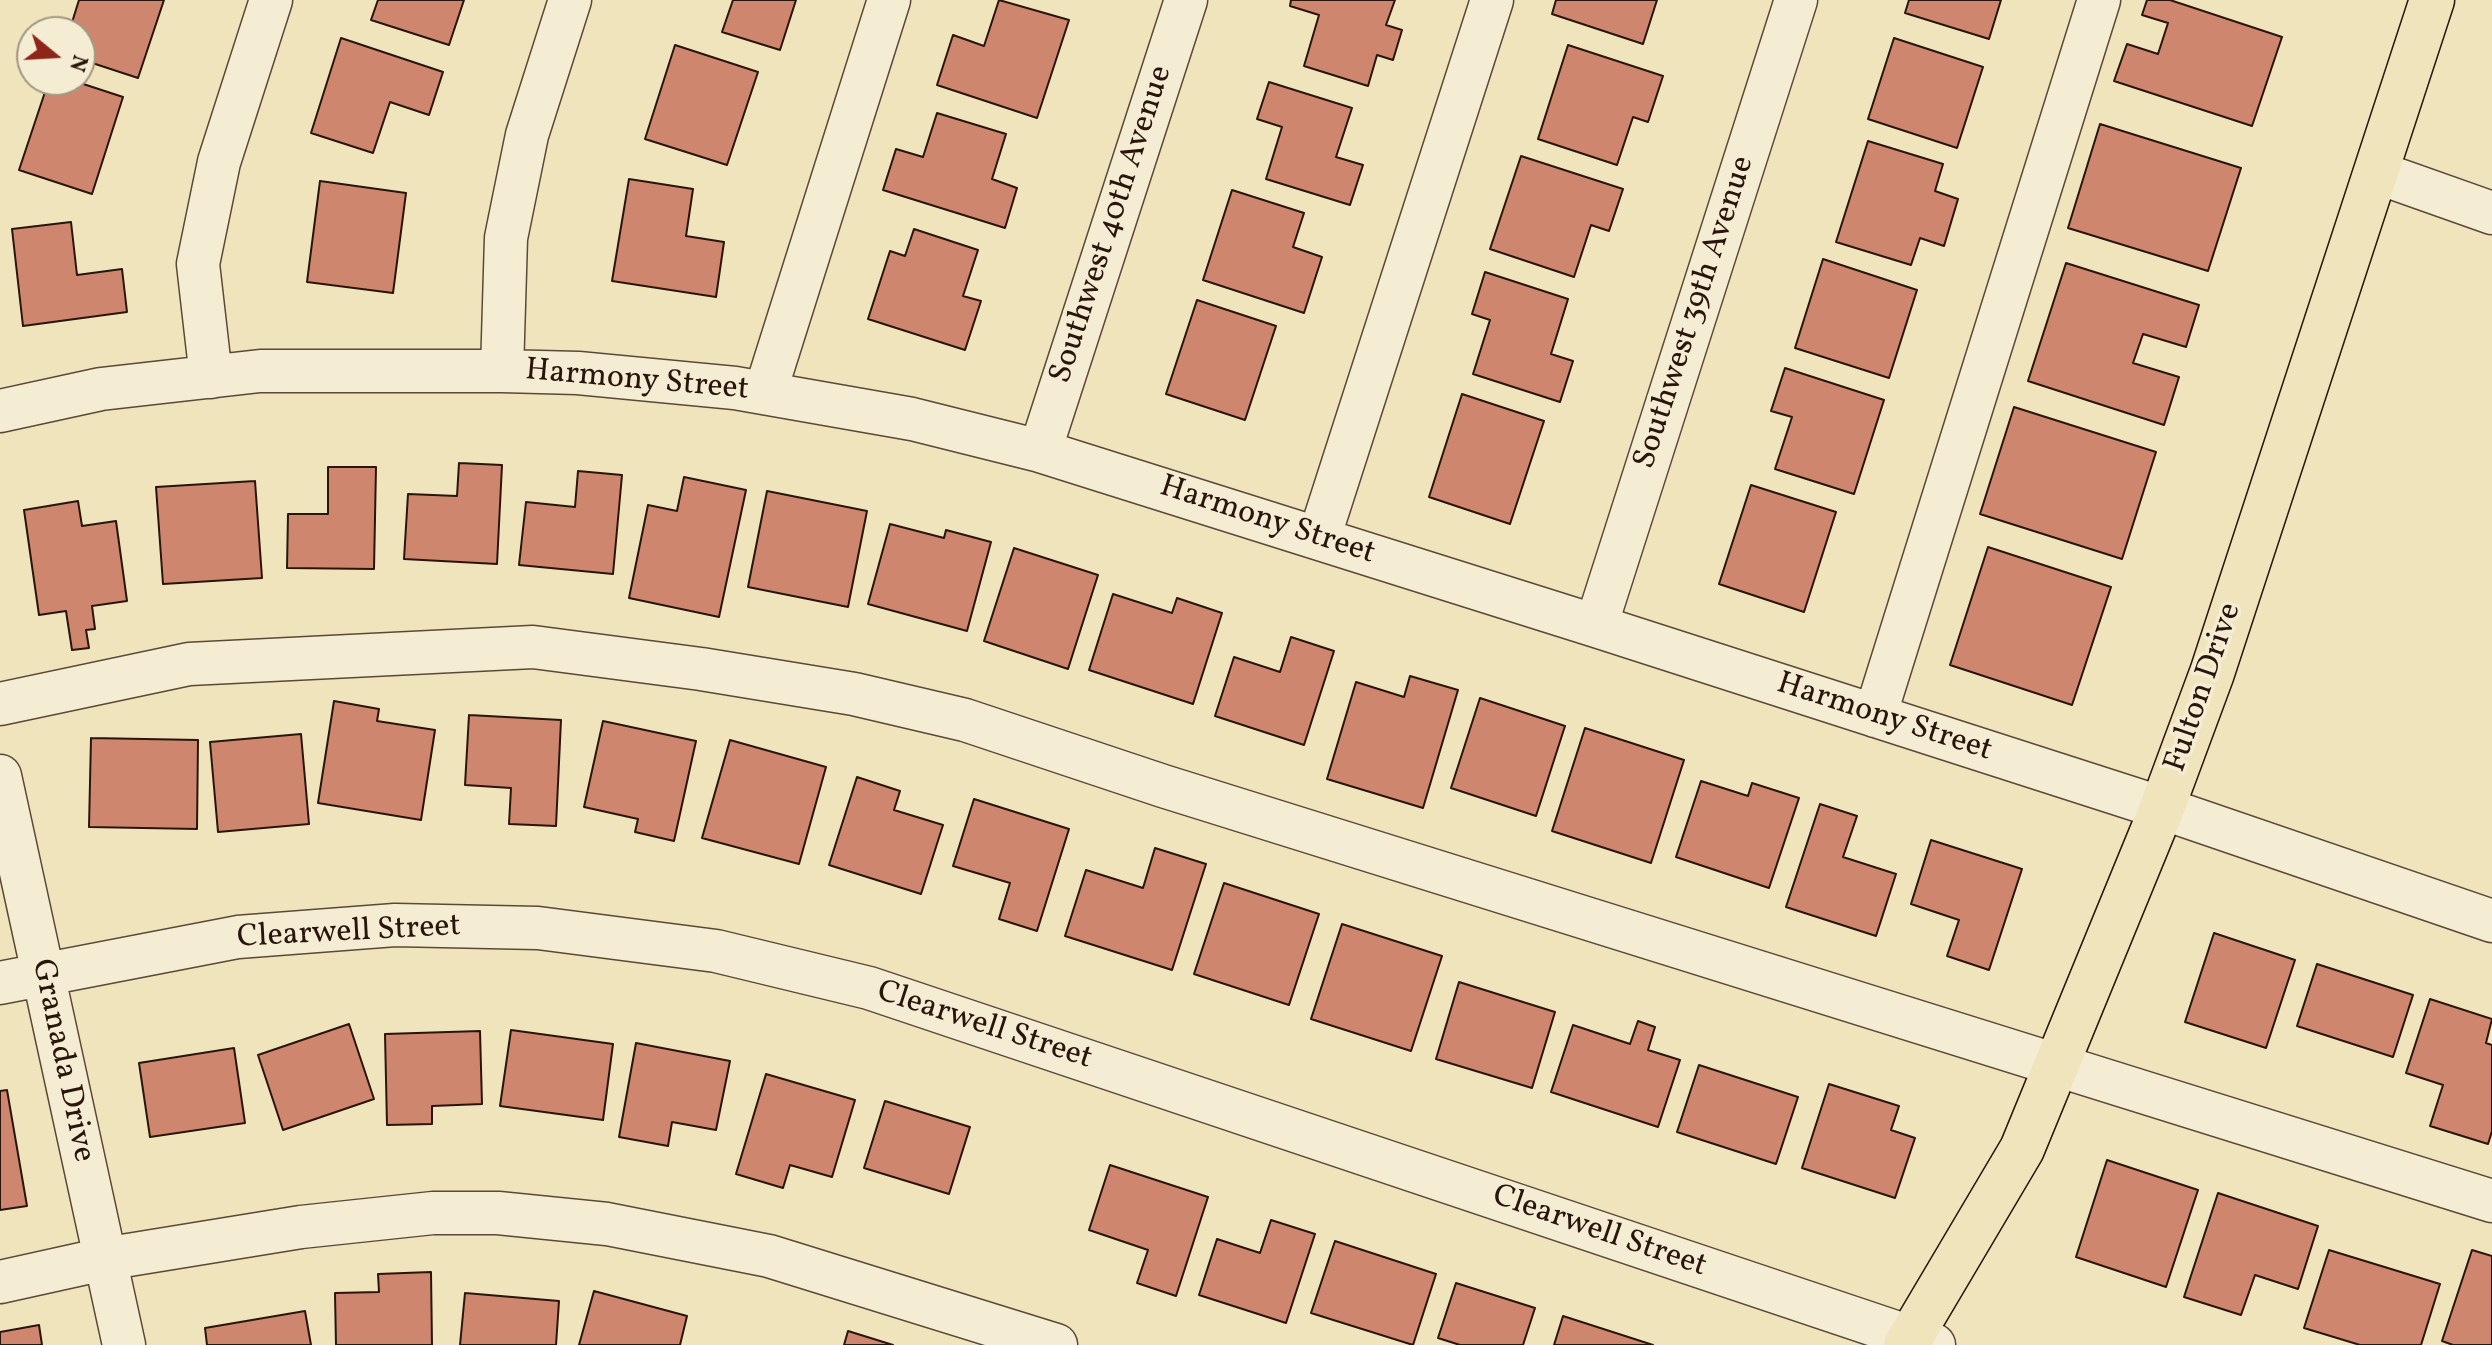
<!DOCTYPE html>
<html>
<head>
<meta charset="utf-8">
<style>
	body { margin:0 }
	#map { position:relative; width:2492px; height:1345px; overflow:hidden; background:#efe4bb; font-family:Vollkorn,serif }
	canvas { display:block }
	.north { position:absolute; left:16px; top:16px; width:80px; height:80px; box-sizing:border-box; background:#f5edd3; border:2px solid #a39783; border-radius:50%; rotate:108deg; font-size:22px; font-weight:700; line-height:32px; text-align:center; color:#29150c }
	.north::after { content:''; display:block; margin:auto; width:28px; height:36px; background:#8f2418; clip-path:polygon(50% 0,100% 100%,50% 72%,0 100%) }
</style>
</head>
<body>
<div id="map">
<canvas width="2492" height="1345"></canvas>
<div class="north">N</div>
</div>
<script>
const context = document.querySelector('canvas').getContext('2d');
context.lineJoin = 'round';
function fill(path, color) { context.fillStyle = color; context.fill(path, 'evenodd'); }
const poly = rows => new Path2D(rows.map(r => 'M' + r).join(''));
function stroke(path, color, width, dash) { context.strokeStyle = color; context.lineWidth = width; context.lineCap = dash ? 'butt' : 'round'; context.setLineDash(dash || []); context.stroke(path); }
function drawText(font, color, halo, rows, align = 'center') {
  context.font = font + ' Vollkorn,serif'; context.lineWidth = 7; context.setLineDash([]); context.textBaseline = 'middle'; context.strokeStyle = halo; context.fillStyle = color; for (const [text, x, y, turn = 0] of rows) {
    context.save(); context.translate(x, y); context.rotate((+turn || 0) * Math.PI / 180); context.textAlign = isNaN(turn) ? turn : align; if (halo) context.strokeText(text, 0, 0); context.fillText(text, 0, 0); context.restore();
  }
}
const building = poly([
	[79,0,164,0,138,78,80,59,80,32,69,32,79,0],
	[378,0,464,0,449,45,371,20,378,0],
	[733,0,796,0,780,50,722,32,733,0],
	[999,0,1069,20,1037,118,937,85,953,35,984,46,999,0],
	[1291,0,1395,0,1386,25,1402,30,1393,60,1377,55,1368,86,1304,66,1319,15,1290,6,1291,0],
	[1556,0,1657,0,1643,44,1552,14,1556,0],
	[1909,0,2001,0,1989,39,1905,13,1909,0],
	[2147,0,2170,0,2282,37,2252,126,2114,81,2127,44,2158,54,2168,23,2142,15,2147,0],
	[341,38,443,72,429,115,390,102,373,153,311,133,341,38],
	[1894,38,1983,67,1957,148,1868,119,1894,38],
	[675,45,758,72,727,165,645,139,675,45],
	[1568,45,1663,76,1648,122,1633,117,1617,165,1538,139,1568,45],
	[49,80,71,80,123,97,92,194,19,170,49,80],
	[1269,82,1352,108,1336,157,1363,165,1350,205,1266,179,1282,127,1257,119,1269,82],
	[937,113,1006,134,992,179,1017,188,1005,228,883,190,896,149,923,157,937,113],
	[2100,124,2241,168,2208,271,2068,228,2100,124],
	[1868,141,1943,164,1935,191,1958,199,1944,246,1920,238,1911,265,1836,242,1868,141],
	[1521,156,1623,189,1609,231,1591,225,1574,277,1490,249,1521,156],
	[629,179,693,189,686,236,724,242,716,297,612,281,629,179],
	[320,181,406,193,393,293,307,282,320,181],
	[1232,190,1304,213,1293,247,1322,257,1304,313,1203,280,1232,190],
	[71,222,77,275,122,269,127,312,23,326,12,229,71,222],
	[914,229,978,250,963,296,981,301,965,350,868,319,890,251,905,256,914,229],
	[1823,259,1917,290,1889,378,1795,348,1823,259],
	[2066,263,2199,305,2186,347,2143,334,2133,363,2179,377,2164,425,2028,381,2066,263],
	[1485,272,1568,299,1551,354,1573,361,1560,402,1473,374,1490,320,1472,314,1485,272],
	[1197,300,1276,326,1245,420,1166,394,1197,300],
	[1785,368,1884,400,1854,494,1775,469,1792,417,1771,411,1785,368],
	[1462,394,1544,421,1510,524,1429,497,1462,394],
	[2014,407,2156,452,2122,559,1980,514,2014,407],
	[459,463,502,465,497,564,404,559,408,494,457,496,459,463],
	[328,467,376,467,374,569,287,568,288,514,328,514,328,467],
	[578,471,622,475,613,574,519,565,526,502,575,507,578,471],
	[684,477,746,490,719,617,629,598,648,505,677,511,684,477],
	[255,481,262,578,163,584,156,487,255,481],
	[1751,485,1836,512,1804,612,1719,584,1751,485],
	[767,491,867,511,848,607,748,587,767,491],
	[78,501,82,526,116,521,127,601,92,606,95,629,86,630,89,648,72,650,66,611,39,615,24,510,78,501],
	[890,524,944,538,946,530,991,542,967,631,868,604,890,524],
	[1988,547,2111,587,2072,705,1950,665,1988,547],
	[1014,548,1098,575,1068,669,984,641,1014,548],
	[1113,594,1172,613,1177,598,1222,613,1193,704,1089,670,1113,594],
	[1291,637,1334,651,1304,745,1215,716,1234,657,1280,672,1291,637],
	[1410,676,1458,690,1423,808,1327,779,1356,682,1404,697,1410,676],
	[1480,698,1565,726,1536,816,1451,788,1480,698],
	[334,701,379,709,377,721,435,730,421,820,318,803,334,701],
	[469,715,561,720,556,826,509,824,511,788,465,785,469,715],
	[603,721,696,741,674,841,635,832,638,819,584,807,603,721],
	[1585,728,1684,760,1651,863,1552,831,1585,728],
	[301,734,309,824,218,832,210,742,301,734],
	[91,738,198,740,197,829,89,827,91,738],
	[730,740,826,767,799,864,702,838,730,740],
	[857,777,900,791,894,810,943,825,921,894,829,865,857,777],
	[1701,781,1748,796,1752,783,1799,798,1769,888,1676,857,1701,781],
	[974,799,1069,829,1037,931,999,919,1010,883,953,866,974,799],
	[1820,804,1857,816,1843,857,1896,874,1876,936,1786,907,1820,804],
	[1931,840,2022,869,1989,970,1947,956,1959,920,1911,904,1931,840],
	[1155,848,1206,864,1172,970,1065,936,1086,870,1143,888,1155,848],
	[1224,883,1319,914,1289,1005,1194,974,1224,883],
	[1342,924,1442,956,1411,1051,1311,1019,1342,924],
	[2214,933,2295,960,2266,1048,2185,1022,2214,933],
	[2317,964,2413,995,2393,1057,2297,1026,2317,964],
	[1459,982,1555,1012,1532,1088,1436,1059,1459,982],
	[2430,999,2492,1019,2486,1043,2492,1045,2492,1131,2488,1144,2430,1126,2443,1085,2406,1073,2430,999],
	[1638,1021,1655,1027,1648,1050,1680,1060,1658,1127,1551,1092,1573,1025,1630,1044,1638,1021],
	[349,1024,374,1099,283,1130,258,1055,349,1024],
	[511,1030,613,1044,603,1120,500,1106,511,1030],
	[480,1031,482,1104,432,1106,432,1124,387,1125,385,1034,480,1031],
	[636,1043,730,1061,716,1130,672,1122,668,1146,619,1137,636,1043],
	[234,1048,245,1123,150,1137,139,1063,234,1048],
	[1699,1065,1798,1097,1776,1164,1677,1132,1699,1065],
	[766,1074,855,1100,832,1177,790,1165,783,1188,736,1174,766,1074],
	[1829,1084,1899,1106,1891,1130,1915,1138,1895,1198,1802,1168,1829,1084],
	[7,1090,27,1206,0,1210,0,1091,7,1090],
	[885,1101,970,1127,949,1194,864,1168,885,1101],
	[2107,1160,2198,1190,2166,1287,2076,1257,2107,1160],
	[1110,1165,1208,1197,1176,1296,1137,1283,1148,1250,1089,1230,1110,1165],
	[2218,1193,2318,1226,2298,1289,2255,1275,2241,1315,2184,1297,2218,1193],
	[1271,1220,1315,1234,1286,1323,1199,1295,1217,1239,1260,1253,1271,1220],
	[1335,1241,1436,1274,1413,1345,1311,1313,1335,1241],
	[2329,1250,2440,1284,2421,1345,2360,1345,2304,1328,2329,1250],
	[2472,1250,2492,1256,2492,1345,2453,1345,2442,1341,2472,1250],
	[431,1272,432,1345,336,1345,335,1293,379,1292,378,1274,431,1272],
	[1456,1283,1535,1308,1523,1345,1460,1345,1438,1338,1456,1283],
	[594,1291,687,1316,680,1345,579,1345,594,1291],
	[465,1293,559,1301,556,1345,460,1345,465,1293],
	[305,1311,311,1345,207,1345,205,1328,305,1311],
	[1563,1316,1653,1345,1554,1345,1563,1316],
	[39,1325,42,1345,0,1345,0,1332,39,1325],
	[848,1331,893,1345,844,1345,848,1331]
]);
const minor = poly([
	[2376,172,2492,213],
	[502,371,506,238,527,135,570,0],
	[211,377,198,264,219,162,271,0],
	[765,393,889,0],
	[0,411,101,389,260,371,502,371,578,373,735,388,912,419,1040,451,1596,626,2162,808,2492,921],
	[1040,451,1186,0],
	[1319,538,1492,0],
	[1596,626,1796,0],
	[0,704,189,664,533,647,701,669,854,694,965,720,1163,786,2492,1201],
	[1875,716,2099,0],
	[0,776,124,1345],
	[0,983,238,937,395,925,538,928,716,951,869,988,1934,1345],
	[0,1282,104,1259,301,1227,433,1213,498,1213,607,1224,769,1256,1056,1345]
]);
const major = poly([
	[1906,1345,2022,1149,2162,808,2212,673,2432,0]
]);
const streetNames = [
	["Southwest 40th Avenue",1113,225,-72],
	["Southwest 39th Avenue",1696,313,-72],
	["Harmony Street",637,382,5],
	["Harmony Street",1267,522,18],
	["Fulton Drive",2205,688,-71],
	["Harmony Street",1884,719,18],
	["Clearwell Street",349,934,-3],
	["Clearwell Street",984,1027,18],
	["Granada Drive",61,1061,78],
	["Clearwell Street",1599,1233,19]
];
fill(building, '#ce866f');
stroke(building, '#29150c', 2);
stroke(minor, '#5a4938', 45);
stroke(major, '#29150c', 47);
stroke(minor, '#f5edd3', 42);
stroke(major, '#efe4bb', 44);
drawText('32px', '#29150c', '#f5edd3', streetNames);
</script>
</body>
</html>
